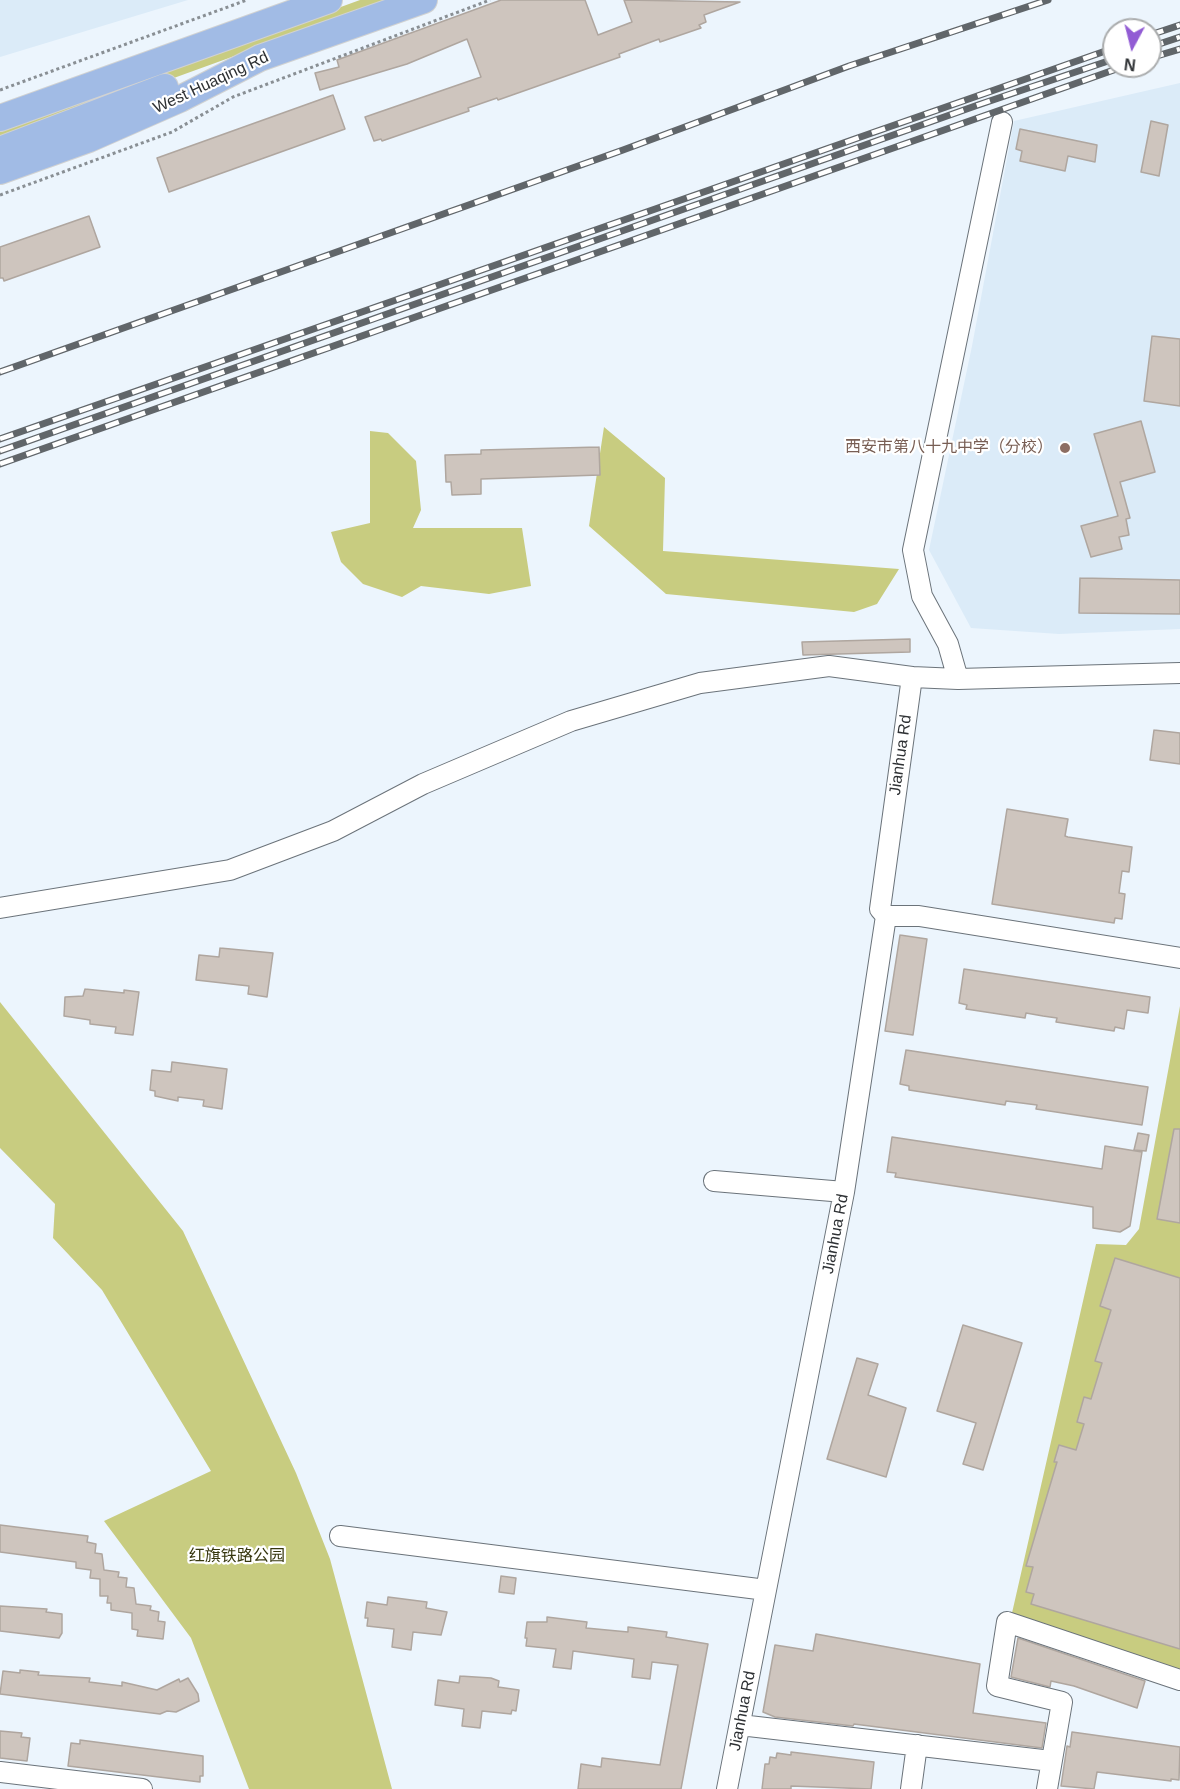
<!DOCTYPE html>
<html>
<head>
<meta charset="utf-8">
<style>
	body { margin:0 }
	#map { position:relative; width:1180px; height:1789px; overflow:hidden; background:#ecf5fd; font-family:Arial,sans-serif }
	canvas { display:block }
	.north { position:absolute; left:1102px; top:18px; width:60px; height:60px; box-sizing:border-box; background:#fff; border:2px solid #abadae; border-radius:50%; rotate:187deg; font-size:16px; font-weight:700; line-height:24px; text-align:center; color:#2e3134 }
	.north::after { content:''; display:block; margin:auto; width:21px; height:27px; background:#925cd4; clip-path:polygon(50% 0,100% 100%,50% 72%,0 100%) }
</style>
</head>
<body>
<div id="map">
<canvas width="1180" height="1789"></canvas>
<div class="north">N</div>
</div>
<script>
const context = document.querySelector('canvas').getContext('2d');
context.lineJoin = 'round';
function fill(path, color) { context.fillStyle = color; context.fill(path, 'evenodd'); }
const poly = rows => new Path2D(rows.map(r => 'M' + r).join(''));
function stroke(path, color, width, dash) { context.strokeStyle = color; context.lineWidth = width; context.lineCap = dash ? 'butt' : 'round'; context.setLineDash(dash || []); context.stroke(path); }
function drawText(font, color, halo, rows, align = 'center') {
  context.font = font + ' Arial,"Noto Sans SC",sans-serif'; context.lineWidth = 4.5; context.setLineDash([]); context.textBaseline = 'middle'; context.strokeStyle = halo; context.fillStyle = color; for (const [text, x, y, turn = 0] of rows) {
    context.save(); context.translate(x, y); context.rotate((+turn || 0) * Math.PI / 180); context.textAlign = isNaN(turn) ? turn : align; if (halo) context.strokeText(text, 0, 0); context.fillText(text, 0, 0); context.restore();
  }
}
const built = poly([
	[0,0,188,0,0,57],
	[1180,83,1180,629,1059,634,971,628,929,550,972,346,1014,121]
]);
const green = poly([
	[360,0,389,0,0,141,0,131],
	[604,427,665,478,663,551,899,569,877,604,854,612,666,594,589,526],
	[370,431,388,433,416,461,421,510,413,528,522,528,531,586,489,594,421,586,402,597,363,584,341,562,331,532,370,523],
	[0,1002,183,1231,296,1473,330,1559,392,1789,249,1789,191,1638,104,1521,211,1471,102,1290,53,1238,55,1204,0,1148],
	[1180,1006,1180,1676,1029,1626,1012,1613,1096,1244,1126,1245,1139,1229]
]);
const building = poly([
	[501,0,585,0,598,35,632,22,624,0,740,2,704,15,706,22,699,25,701,28,660,42,659,39,619,54,620,57,498,100,497,98,468,108,469,111,382,141,381,139,374,141,365,117,481,77,467,39,407,64,320,90,315,73,339,67,337,60,501,0],
	[333,95,345,129,169,192,157,158,333,95],
	[1151,121,1168,125,1159,176,1141,172,1151,121],
	[1020,129,1097,145,1095,162,1068,156,1065,171,1020,161,1022,151,1016,149,1020,129],
	[89,216,100,247,4,281,3,278,0,278,0,247,89,216],
	[1152,336,1180,339,1180,406,1144,401,1152,336],
	[1141,421,1155,472,1120,482,1130,518,1126,519,1129,535,1119,537,1122,549,1091,557,1081,526,1118,516,1094,434,1141,421],
	[599,447,600,475,481,479,481,494,452,495,451,482,446,482,445,455,481,454,481,450,599,447],
	[1080,578,1180,580,1180,614,1079,613,1080,578],
	[910,639,910,652,803,655,802,642,910,639],
	[1154,730,1180,733,1180,764,1150,760,1154,730],
	[1007,809,1068,819,1065,836,1068,837,1132,847,1129,872,1122,871,1119,893,1125,894,1122,919,1115,918,1114,923,992,904,1007,809],
	[900,935,927,939,913,1035,885,1031,900,935],
	[220,948,273,953,267,997,248,994,249,986,196,980,199,955,219,957,220,948],
	[964,969,1150,997,1148,1013,1127,1010,1124,1029,1115,1027,1114,1031,1056,1022,1057,1018,1043,1016,1026,1013,1025,1018,966,1009,967,1005,959,1003,964,969],
	[85,989,124,993,124,990,139,992,133,1035,115,1033,116,1027,90,1024,90,1020,64,1016,65,997,83,996,85,989],
	[906,1050,1148,1087,1142,1125,1036,1109,1037,1105,1006,1101,1005,1105,909,1090,909,1086,900,1084,906,1050],
	[172,1062,227,1069,222,1109,203,1106,204,1100,178,1097,178,1101,155,1096,155,1091,150,1090,152,1070,171,1072,172,1062],
	[1174,1129,1180,1129,1180,1223,1157,1219,1174,1129],
	[1138,1133,1149,1135,1146,1151,1134,1150,1138,1133],
	[892,1137,1102,1169,1105,1146,1142,1152,1130,1226,1120,1232,1093,1228,1093,1207,895,1177,896,1173,887,1172,892,1137],
	[1115,1258,1180,1278,1180,1649,1031,1604,1034,1594,1026,1592,1033,1567,1026,1566,1057,1462,1054,1462,1059,1445,1076,1450,1084,1424,1077,1422,1084,1397,1091,1399,1102,1363,1095,1361,1111,1310,1100,1306,1115,1258],
	[963,1325,1022,1343,983,1470,963,1464,976,1423,937,1411,963,1325],
	[857,1358,878,1364,868,1395,906,1408,886,1477,827,1459,857,1358],
	[0,1525,88,1536,87,1542,96,1544,95,1553,102,1554,104,1570,119,1572,118,1577,127,1578,126,1587,134,1588,136,1604,151,1606,150,1610,159,1612,158,1621,165,1622,163,1639,137,1636,138,1630,132,1629,132,1613,111,1610,111,1603,107,1603,108,1596,100,1596,100,1579,90,1578,91,1570,76,1568,76,1562,0,1552,0,1525],
	[501,1576,516,1578,514,1594,499,1592,501,1576],
	[388,1597,427,1602,426,1608,447,1612,441,1635,413,1632,411,1650,392,1647,394,1629,367,1626,368,1618,365,1618,367,1602,387,1605,388,1597],
	[0,1606,47,1609,46,1612,62,1614,62,1633,59,1638,0,1631,0,1606],
	[547,1617,587,1622,586,1628,628,1632,628,1627,667,1632,666,1637,708,1644,681,1789,578,1789,581,1764,601,1767,602,1758,660,1765,678,1665,652,1662,650,1679,632,1677,634,1659,573,1651,571,1669,553,1667,556,1649,526,1646,527,1638,525,1638,527,1622,547,1622,547,1617],
	[816,1634,980,1664,973,1713,1046,1723,1042,1748,854,1724,853,1726,775,1717,763,1712,775,1645,813,1651,816,1634],
	[1018,1638,1145,1681,1137,1708,1074,1686,1051,1681,1050,1687,1011,1677,1018,1638],
	[20,1670,39,1672,38,1675,90,1678,89,1682,122,1686,122,1682,157,1690,179,1679,180,1682,188,1678,198,1694,199,1701,176,1712,167,1711,160,1714,0,1694,3,1671,20,1673,20,1670],
	[460,1676,491,1678,499,1681,498,1687,519,1690,516,1711,512,1710,511,1714,482,1711,480,1728,462,1726,464,1709,435,1705,438,1680,459,1683,460,1676],
	[0,1731,22,1733,21,1737,30,1738,27,1761,0,1758,0,1731],
	[1072,1732,1180,1747,1179,1780,1171,1779,1171,1781,1097,1772,1094,1789,1061,1786,1067,1746,1070,1747,1072,1732],
	[80,1740,203,1756,203,1776,200,1776,200,1782,68,1766,71,1743,80,1744,80,1740],
	[791,1752,874,1762,871,1789,791,1786,791,1789,762,1789,765,1764,769,1764,770,1757,776,1758,777,1753,791,1755,791,1752]
]);
const path = poly([
	[0,90,247,0],
	[0,195,172,132,233,97,490,0]
]);
const minor = poly([
	[958,679,948,644,922,596,913,550,1002,122],
	[0,908,230,870,333,831,423,784,571,721,700,683,829,666,912,677,958,679,1180,673],
	[886,916,919,916,1180,958],
	[714,1181,844,1192],
	[340,1536,766,1590],
	[740,1725,1051,1761],
	[0,1772,142,1789],
	[727,1789,844,1192,886,916,880,909,912,677],
	[911,1789,917,1745],
	[1047,1789,1062,1702,997,1686,1007,1622,1180,1680]
]);
const major = poly([
	[0,118,329,0],
	[0,150,165,87],
	[0,171,89,139,180,99,260,58,424,0]
]);
const rail = poly([
	[1150,35,1180,25],
	[1150,47,1180,37],
	[1150,58,1180,49],
	[0,372,623,150,849,66,1048,0],
	[0,439,1114,48],
	[0,451,978,105,1114,59],
	[0,464,1125,66]
]);
const markers = [
	[1065,448,6,"#8d6e63"]
];
const streetNames = [
	["West Huaqing Rd",211,83,-25],
	["Jianhua Rd",901,755,-82],
	["Jianhua Rd",836,1234,-79],
	["Jianhua Rd",743,1711,-79]
];
const educationNames = [
	["西安市第八十九中学（分校）",1053,448]
];
const parkNames = [
	["红旗铁路公园",237,1557]
];
fill(built, '#dbebf8');
fill(green, '#c8cc80');
fill(building, '#cec5be');
stroke(building, '#afa69f', 1.5);
stroke(minor, '#6b737a', 22);
stroke(major, '#d1d2d2', 28);
stroke(path, '#898f94', 3, [3, 3]);
stroke(minor, '#fff', 20);
stroke(major, '#a1bbe5', 26);
stroke(rail, '#61666a', 7);
stroke(rail, '#fff', 4.5, [14]);
for (const [x, y, r, color] of markers) { const dot = new Path2D(); dot.arc(x, y, r, 0, 2 * Math.PI); context.fillStyle = color; context.fill(dot); stroke(dot, '#fff', 2); }
drawText('16px', '#2e3134', '#fff', streetNames);
drawText('16px', '#785e54', '#fff', educationNames, 'right');
drawText('16px', '#36360e', '#fff', parkNames);
</script>
</body>
</html>
